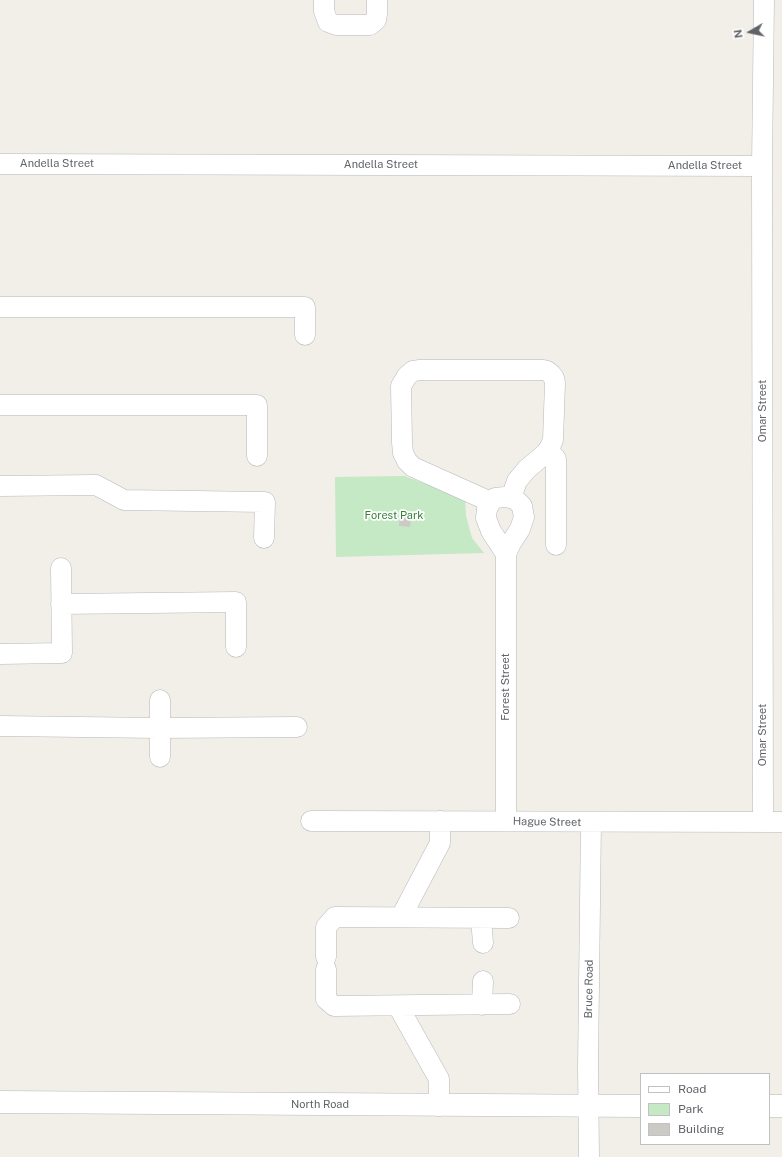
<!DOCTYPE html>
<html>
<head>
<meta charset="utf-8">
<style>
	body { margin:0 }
	#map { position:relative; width:782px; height:1157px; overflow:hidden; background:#f1efe8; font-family:"Public Sans",sans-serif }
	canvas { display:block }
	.legend { position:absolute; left:640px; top:1073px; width:130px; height:72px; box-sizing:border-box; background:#fff; border:1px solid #bfc1c3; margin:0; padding:5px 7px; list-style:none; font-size:12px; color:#5f6368 }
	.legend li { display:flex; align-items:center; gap:8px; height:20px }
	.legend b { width:20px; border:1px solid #bfc1c3 }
	.north { position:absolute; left:730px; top:12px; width:40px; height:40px; -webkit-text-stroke:3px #fff; paint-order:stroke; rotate:261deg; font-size:11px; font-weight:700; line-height:16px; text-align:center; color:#5f6368 }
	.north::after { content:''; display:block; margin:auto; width:14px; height:18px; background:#5f6368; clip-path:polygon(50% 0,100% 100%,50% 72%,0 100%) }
</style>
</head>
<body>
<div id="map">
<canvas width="782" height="1157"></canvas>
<ul class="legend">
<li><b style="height:5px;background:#fff"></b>Road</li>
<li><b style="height:11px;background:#c5e8c5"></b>Park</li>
<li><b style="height:11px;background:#cccac5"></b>Building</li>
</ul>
<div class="north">N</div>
</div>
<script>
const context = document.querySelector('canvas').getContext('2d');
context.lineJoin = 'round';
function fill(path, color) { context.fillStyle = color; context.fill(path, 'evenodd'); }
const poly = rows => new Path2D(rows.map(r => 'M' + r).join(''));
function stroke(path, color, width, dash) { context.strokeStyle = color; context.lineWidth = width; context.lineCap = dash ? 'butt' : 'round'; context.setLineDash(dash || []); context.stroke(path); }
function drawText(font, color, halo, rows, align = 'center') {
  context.font = font + ' "Public Sans",sans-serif'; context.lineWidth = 3.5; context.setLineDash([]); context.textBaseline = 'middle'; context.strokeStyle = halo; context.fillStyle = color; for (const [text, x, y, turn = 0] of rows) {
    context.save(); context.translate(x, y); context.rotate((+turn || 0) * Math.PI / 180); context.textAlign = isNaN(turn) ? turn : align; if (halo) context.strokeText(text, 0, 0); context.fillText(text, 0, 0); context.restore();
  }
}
const green = poly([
	[404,476,465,498,466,516,472,538,484,553,336,557,335,477]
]);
const building = poly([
	[400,515,411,517,410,527,399,526]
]);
const minor = poly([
	[324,0,324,11,328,22,336,25,370,25,376,20,377,14,377,0],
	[0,164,762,166],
	[0,307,305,307,305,335],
	[0,405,257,405,257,456],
	[548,450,556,459,556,545],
	[0,486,96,485,124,500,265,502,264,538],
	[490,503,482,498,413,467,407,461,403,453,402,442,401,386,407,376,413,371,420,370,543,370,547,371,551,374,554,378,555,383,553,440,550,447,546,453,527,469,517,481,511,498],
	[61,604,236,602,236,647],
	[0,654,62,653,61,568],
	[0,726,160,728,297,727],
	[160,757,160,700],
	[311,821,782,822],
	[506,821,506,554,511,543,520,529,524,517,522,506,515,499,505,497,495,498,490,503,487,509,486,518,491,531,506,554],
	[763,822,762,166,764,0],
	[401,917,440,843,440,821],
	[481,918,483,943],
	[326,957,326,927,335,917,509,918],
	[326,969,326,999,334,1006,510,1004],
	[482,1005,483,981],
	[398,1006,439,1079,439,1106],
	[589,1157,588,1067,591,822]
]);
const tertiary = poly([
	[0,1102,641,1106],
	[769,1106,782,1106]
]);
const streetNames = [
	["Andella Street",57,164],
	["Andella Street",381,165],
	["Andella Street",705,166],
	["Omar Street",763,411,-90],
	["Forest Street",506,687,-90],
	["Omar Street",763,735,-90],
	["Hague Street",547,822,1],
	["Bruce Road",589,989,-89],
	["North Road",320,1105]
];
const parkNames = [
	["Forest Park",394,516]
];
fill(green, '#c5e8c5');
fill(building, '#cccac5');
stroke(minor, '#b5b8bc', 21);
stroke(tertiary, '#b5b8bc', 23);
stroke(minor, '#fff', 20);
stroke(tertiary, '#fff', 22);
drawText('11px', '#5f6368', '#fff', streetNames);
drawText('11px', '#348238', '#fff', parkNames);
</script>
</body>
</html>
